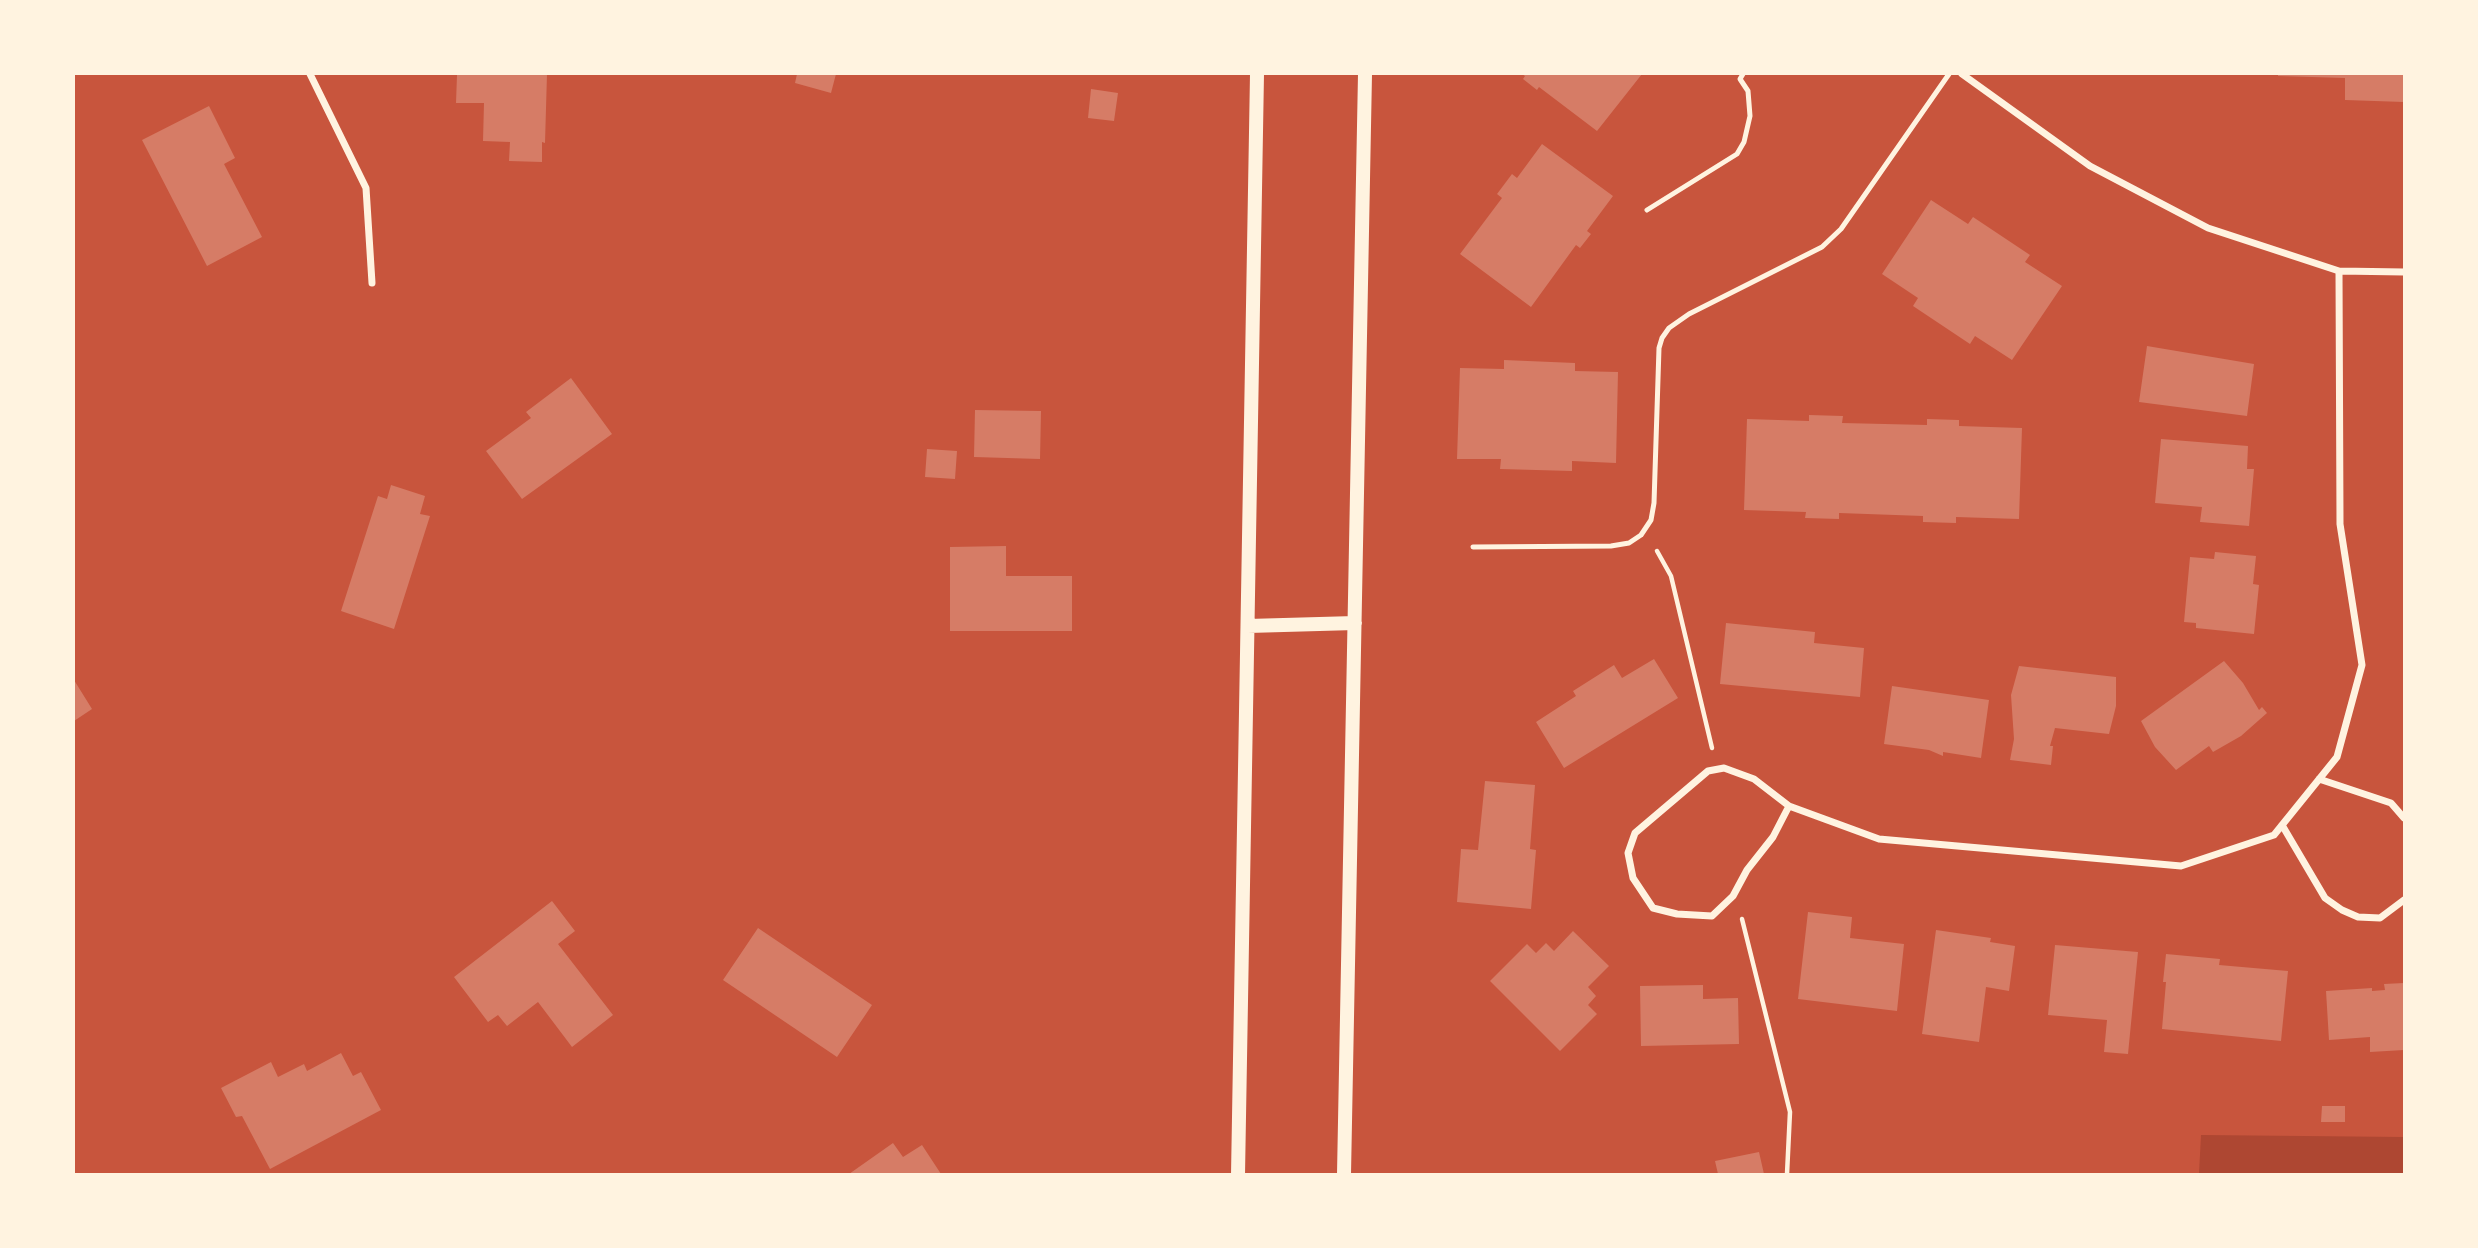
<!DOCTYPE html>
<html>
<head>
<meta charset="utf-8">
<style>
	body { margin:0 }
	#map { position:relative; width:2478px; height:1248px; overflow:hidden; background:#c8553d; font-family:"Crimson Pro",serif }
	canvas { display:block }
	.frame { position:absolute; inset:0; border:75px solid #fff3e0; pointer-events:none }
</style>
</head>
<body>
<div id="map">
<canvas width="2478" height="1248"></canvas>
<div class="frame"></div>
</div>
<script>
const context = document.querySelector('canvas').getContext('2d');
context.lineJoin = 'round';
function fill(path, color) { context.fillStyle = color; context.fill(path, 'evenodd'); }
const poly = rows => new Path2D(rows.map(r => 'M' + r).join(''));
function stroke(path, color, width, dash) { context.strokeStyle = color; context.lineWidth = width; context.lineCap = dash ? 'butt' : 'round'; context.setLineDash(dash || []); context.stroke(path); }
const green = poly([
	[2201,1135,2404,1137,2404,1174,2199,1174]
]);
const building = poly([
	[468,74,547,74,545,143,542,142,542,162,509,161,510,142,483,141,484,103,456,103,457,75],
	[797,74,836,74,831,93,795,83],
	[1522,74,1642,74,1597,131,1539,87,1537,90,1523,79,1525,76],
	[2278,74,2404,74,2404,102,2345,100,2345,78,2278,76],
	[1091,89,1118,93,1114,121,1088,118],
	[209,106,235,158,224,164,262,237,207,266,142,140],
	[1542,144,1613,196,1587,231,1591,234,1580,248,1576,245,1531,307,1460,254,1502,198,1497,194,1512,174,1517,178],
	[1931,200,1968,224,1973,217,2030,255,2025,262,2062,286,2012,360,1975,336,1970,344,1913,306,1918,298,1882,274],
	[2147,346,2254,364,2247,416,2139,402],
	[1504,360,1575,363,1575,371,1618,372,1616,463,1572,461,1572,471,1500,469,1501,459,1457,459,1460,368,1504,369],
	[571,378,612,434,522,499,486,451,531,418,526,412],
	[975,410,1041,411,1040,459,974,457],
	[1809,415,1843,416,1842,423,1927,425,1927,419,1959,420,1959,426,2022,428,2019,519,1956,517,1956,523,1923,522,1923,516,1839,513,1839,519,1805,518,1806,512,1744,510,1747,419,1809,421],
	[2161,439,2248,446,2247,469,2254,469,2249,526,2200,522,2202,507,2155,503],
	[927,449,957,451,955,479,925,477],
	[391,485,425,496,420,514,430,516,394,629,341,611,378,496,387,499],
	[1006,546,1006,576,1072,576,1072,631,950,631,950,547],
	[2215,552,2256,556,2253,584,2259,585,2254,634,2196,628,2196,623,2184,622,2190,557,2214,559],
	[1726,623,1815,632,1814,643,1864,648,1860,697,1720,684],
	[1654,659,1678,698,1564,768,1536,722,1576,696,1573,691,1614,665,1622,678],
	[2224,661,2243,683,2259,710,2262,707,2267,713,2241,736,2213,752,2209,746,2176,770,2155,747,2141,721],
	[2019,666,2116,677,2116,706,2109,734,2055,728,2050,746,2053,746,2051,765,2010,760,2014,739,2011,695],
	[74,680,92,709,74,721],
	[1892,686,1989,700,1981,758,1943,752,1943,756,1929,750,1884,744],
	[1485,781,1535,785,1530,849,1536,850,1531,909,1457,902,1461,849,1478,850],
	[552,901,575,931,558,944,613,1015,572,1047,538,1002,507,1026,498,1015,488,1022,454,977],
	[1808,912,1852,917,1850,938,1904,944,1897,1011,1798,999],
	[758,928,872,1005,837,1057,723,980],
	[1936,930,1991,938,1990,942,2015,946,2009,991,1986,987,1979,1042,1922,1034],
	[1573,931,1609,966,1588,987,1596,996,1588,1005,1597,1014,1560,1051,1490,981,1527,944,1536,953,1546,943,1554,951],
	[2055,945,2138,952,2128,1054,2104,1052,2107,1020,2048,1015],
	[2166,954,2220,959,2219,965,2288,971,2281,1041,2162,1029,2166,982,2163,982],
	[2404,983,2404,1050,2370,1052,2370,1037,2329,1040,2326,991,2372,988,2372,991,2385,990,2384,984],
	[1703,985,1703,999,1738,998,1739,1044,1641,1046,1640,986],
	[341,1053,353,1076,361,1072,381,1110,270,1169,242,1116,236,1117,221,1088,271,1062,278,1077,304,1064,307,1071],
	[2322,1106,2345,1106,2345,1122,2321,1122],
	[893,1143,903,1157,922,1145,941,1174,849,1174],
	[1759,1152,1764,1174,1718,1174,1715,1161]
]);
const path = poly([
	[1657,551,1671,576,1712,748],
	[1742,919,1790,1112,1787,1174]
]);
const service = poly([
	[1647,210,1737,154,1744,142,1750,116,1748,91,1740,79,1743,74],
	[1473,547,1611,546,1629,543,1641,535,1651,520,1654,503,1659,348,1662,338,1669,328,1689,314,1822,247,1841,229,1949,74]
]);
const minor = poly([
	[310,74,366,188,372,283],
	[1962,74,2090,166,2208,228,2339,271,2404,272],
	[2319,779,2391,803,2404,818],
	[1789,806,1773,837,1747,870,1733,896,1712,916,1677,914,1653,908,1633,878,1628,853,1635,833,1708,771,1724,768,1754,779,1789,806,1879,839,2181,866,2274,835,2337,757,2362,665,2340,524,2339,271],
	[2282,825,2325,898,2342,910,2358,917,2380,918,2404,900]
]);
const secondary = poly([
	[1248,626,1355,623],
	[1238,1174,1257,74],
	[1344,1174,1365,74]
]);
fill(green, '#ae4732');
fill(building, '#d67c66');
stroke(path, '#fff3e0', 4.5);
stroke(service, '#fff3e0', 5);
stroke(minor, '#fff3e0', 7);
stroke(secondary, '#fff3e0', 14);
</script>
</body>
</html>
